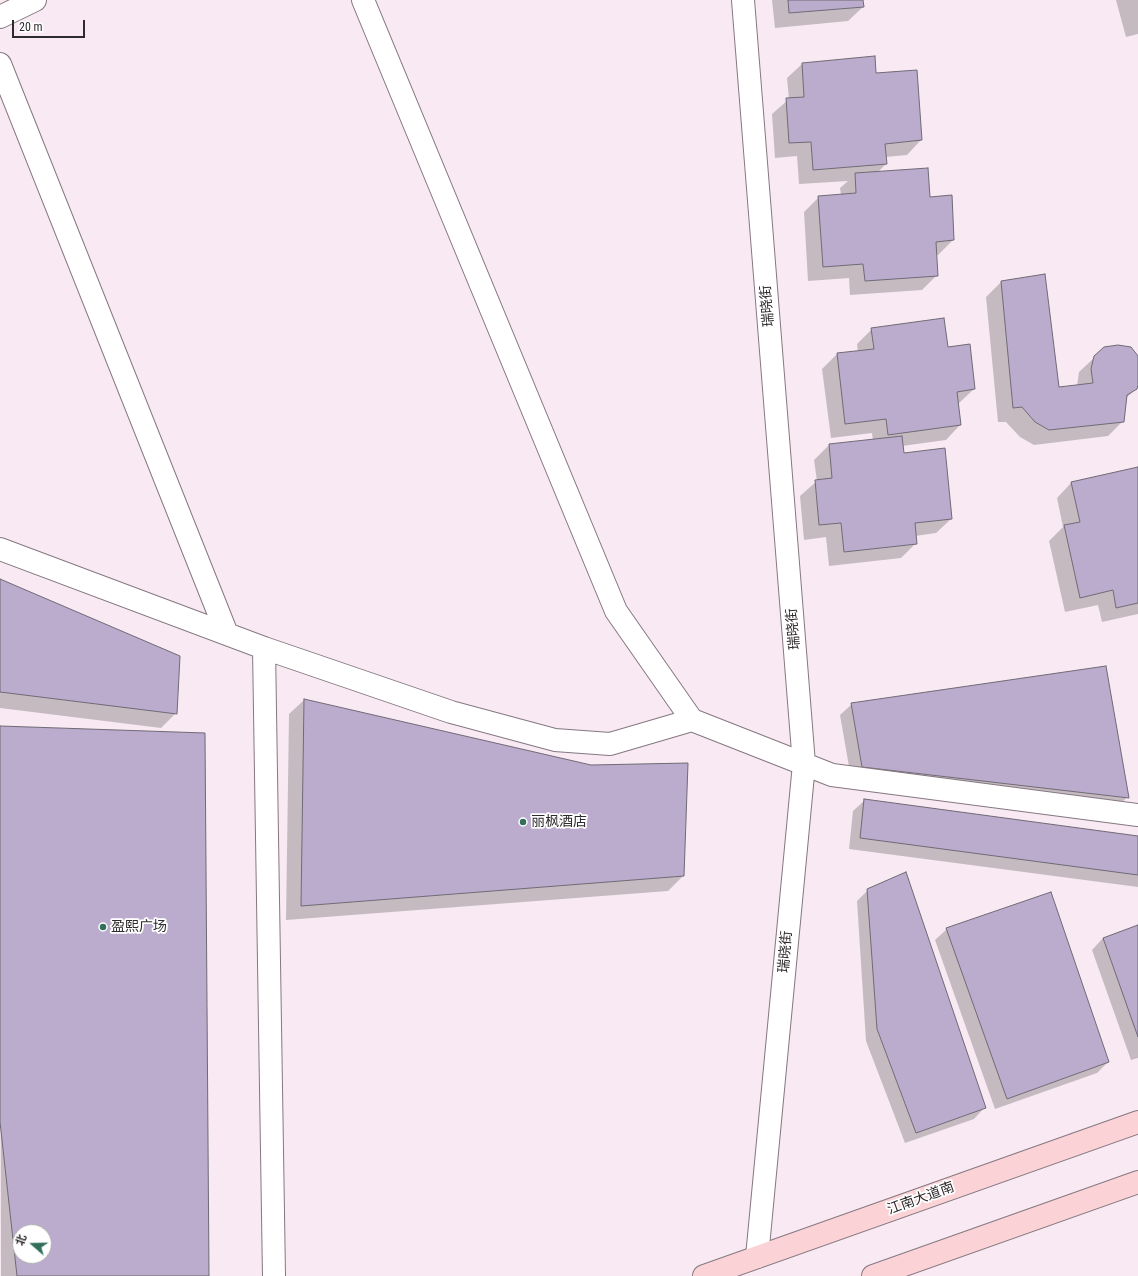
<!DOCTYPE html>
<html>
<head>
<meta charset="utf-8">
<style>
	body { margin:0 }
	#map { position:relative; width:1138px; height:1276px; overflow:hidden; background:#f8e9f2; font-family:"Roboto Condensed","Noto Sans SC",sans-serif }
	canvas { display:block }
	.north { position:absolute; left:12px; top:1224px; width:40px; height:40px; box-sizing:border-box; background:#fff; border:1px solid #acaaab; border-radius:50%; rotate:290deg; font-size:11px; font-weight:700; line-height:16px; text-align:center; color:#2f2a2d }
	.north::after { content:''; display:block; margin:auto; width:14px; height:18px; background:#33705b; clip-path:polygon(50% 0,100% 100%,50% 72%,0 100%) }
	.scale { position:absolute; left:12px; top:20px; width:73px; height:18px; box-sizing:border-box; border:2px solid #2f2a2d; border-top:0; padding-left:5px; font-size:12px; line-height:14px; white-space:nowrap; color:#2f2a2d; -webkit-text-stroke:3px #fff; paint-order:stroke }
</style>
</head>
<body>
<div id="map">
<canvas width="1138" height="1276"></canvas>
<div class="north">北</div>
<div class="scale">20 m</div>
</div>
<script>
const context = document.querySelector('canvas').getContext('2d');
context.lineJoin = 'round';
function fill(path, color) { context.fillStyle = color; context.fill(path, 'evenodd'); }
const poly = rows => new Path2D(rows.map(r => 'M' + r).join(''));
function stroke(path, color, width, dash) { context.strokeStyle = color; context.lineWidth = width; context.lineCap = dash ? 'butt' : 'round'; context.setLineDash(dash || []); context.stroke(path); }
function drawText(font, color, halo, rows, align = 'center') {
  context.font = font + ' "Roboto Condensed","Noto Sans SC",sans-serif'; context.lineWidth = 3.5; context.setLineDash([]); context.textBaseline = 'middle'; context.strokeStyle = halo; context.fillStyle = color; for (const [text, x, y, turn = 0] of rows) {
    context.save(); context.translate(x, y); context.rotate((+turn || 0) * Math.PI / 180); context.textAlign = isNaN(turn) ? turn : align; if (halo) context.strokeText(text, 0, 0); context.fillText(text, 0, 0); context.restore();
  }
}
const shadow = poly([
	[772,0,862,0,863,7,848,21,775,28],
	[1116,0,1138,0,1138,34,1126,37],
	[874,57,875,74,921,140,907,155,885,157,886,164,878,172,929,198,953,240,938,255,936,255,937,275,922,290,850,295,849,278,808,281,804,212,819,197,841,195,840,188,848,181,799,184,797,156,775,158,772,114,789,99,787,78,802,64],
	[1001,282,1058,388,1077,386,1079,372,1095,357,1138,357,1138,382,1136,389,1125,399,1123,421,1108,436,1034,445,1020,437,1006,422,998,422,986,297],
	[872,329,947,348,974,389,958,404,960,425,946,440,902,446,903,454,951,519,936,533,915,536,916,543,901,558,829,566,826,537,804,540,800,496,817,481,814,460,829,445,873,441,872,433,831,438,822,369,837,354,858,352,857,344],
	[1138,468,1138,614,1102,622,1098,605,1065,612,1049,541,1063,527,1057,498,1071,483],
	[0,580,176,713,161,728,0,708],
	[304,700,683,876,668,891,286,920,289,714],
	[852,704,1127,797,1116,809,851,778,840,715],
	[0,727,208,1276,1,1276],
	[20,1232,44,1232,44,1256,20,1256],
	[865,800,1138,837,1138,887,849,849,853,811],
	[868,890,985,1107,974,1119,905,1143,866,1041,857,901],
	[1138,926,1138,1058,1131,1060,1092,950,1103,938],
	[947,929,1108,1062,1097,1073,995,1109,935,940]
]);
const building = poly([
	[788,0,863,0,864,7,789,13,788,0],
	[875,56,876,73,917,70,922,140,885,144,887,164,813,170,811,142,789,143,786,98,804,97,802,63,875,56],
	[928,168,930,197,952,195,954,240,936,242,938,276,865,281,863,264,823,267,818,196,856,193,855,173,928,168],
	[1045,274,1059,387,1093,383,1091,369,1094,356,1104,347,1118,345,1131,347,1138,356,1138,385,1137,389,1127,395,1124,422,1049,430,1035,422,1022,407,1013,408,1001,281,1045,274],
	[944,318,948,347,970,344,975,389,957,392,961,425,888,435,886,419,845,424,837,353,874,349,871,328,944,318],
	[902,436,904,453,945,448,952,519,915,523,917,544,844,552,841,523,819,525,815,480,832,478,829,444,902,436],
	[1138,467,1138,603,1116,608,1113,590,1080,598,1064,525,1080,522,1071,482,1138,467],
	[0,579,180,656,177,714,0,692,0,579],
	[1106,666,1129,798,862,767,851,703,1106,666],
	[304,699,591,765,688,763,684,876,301,906,304,699],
	[0,726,205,733,209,1276,17,1276,0,1122,0,726],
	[20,1232,44,1232,44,1256,20,1256,20,1232],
	[864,799,1138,836,1138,875,860,838,864,799],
	[906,872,986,1108,916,1133,877,1029,867,889,906,872],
	[1051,892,1109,1062,1007,1099,946,928,1051,892],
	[1138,925,1138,1037,1103,938,1138,925]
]);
const street = poly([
	[363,0,616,611,692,720,832,775,1138,815],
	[743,0,804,764,757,1257],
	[0,17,35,0],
	[0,64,227,634],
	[0,549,264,648,451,712,555,740,610,744,692,720],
	[264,648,274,1276]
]);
const secondary = poly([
	[704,1276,1138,1122],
	[873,1276,1138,1182]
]);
const markers = [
	[523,822,4,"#33705b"],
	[103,927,4,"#33705b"]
];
const streetNames = [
	["瑞晓街",768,306,-95],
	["瑞晓街",794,629,-95],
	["瑞晓街",786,952,-85],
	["江南大道南",921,1199,-20]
];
const poiNames = [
	["丽枫酒店",531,822],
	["盈熙广场",111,927]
];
fill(shadow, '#0003');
fill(building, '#bbabcd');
stroke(building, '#6f6a75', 1);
stroke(street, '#857880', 24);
stroke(secondary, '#857880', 24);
stroke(street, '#fff', 22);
stroke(secondary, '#fbd3d7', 22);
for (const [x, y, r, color] of markers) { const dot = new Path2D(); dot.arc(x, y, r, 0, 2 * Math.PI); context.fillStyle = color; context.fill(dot); stroke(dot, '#fff', 1.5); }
drawText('14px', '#2f2a2d', '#fff', streetNames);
drawText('14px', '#2f2a2d', '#fff', poiNames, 'left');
</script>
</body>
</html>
